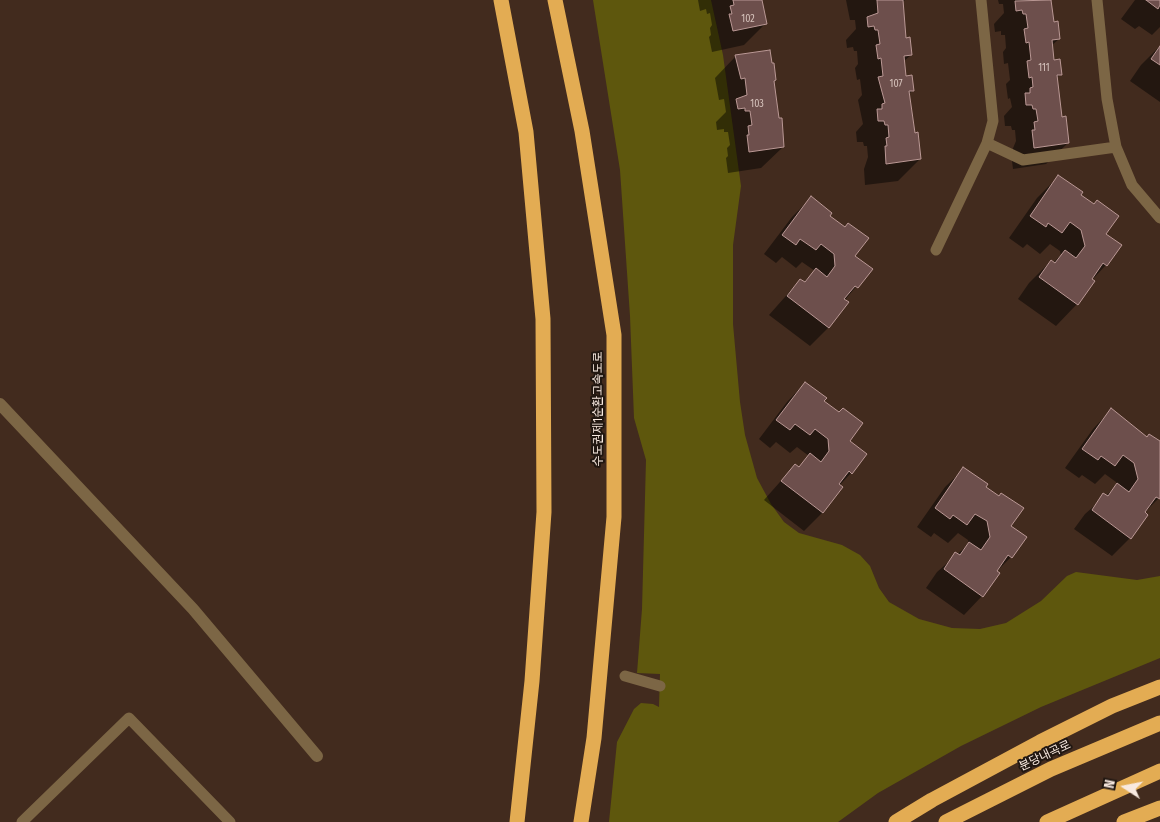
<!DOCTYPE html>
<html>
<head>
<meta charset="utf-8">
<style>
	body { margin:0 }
	#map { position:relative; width:1160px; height:822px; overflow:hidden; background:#422b1e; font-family:"Fira Sans Condensed",sans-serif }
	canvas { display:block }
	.north { position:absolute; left:1100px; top:762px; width:50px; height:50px; -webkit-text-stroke:4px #211711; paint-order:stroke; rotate:281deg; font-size:14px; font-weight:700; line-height:20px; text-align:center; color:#f8e9e0 }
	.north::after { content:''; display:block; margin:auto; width:18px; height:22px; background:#f8e9e0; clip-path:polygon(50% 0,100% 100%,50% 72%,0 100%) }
</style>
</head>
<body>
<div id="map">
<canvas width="1160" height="822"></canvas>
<div class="north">N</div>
</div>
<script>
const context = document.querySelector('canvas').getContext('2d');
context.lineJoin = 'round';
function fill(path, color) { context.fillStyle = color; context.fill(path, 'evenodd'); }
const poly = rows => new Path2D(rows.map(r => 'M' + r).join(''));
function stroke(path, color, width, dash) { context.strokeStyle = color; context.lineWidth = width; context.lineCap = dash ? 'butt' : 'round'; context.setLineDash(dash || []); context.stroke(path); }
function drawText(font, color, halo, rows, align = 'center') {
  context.font = font + ' "Fira Sans Condensed","Noto Sans KR",sans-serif'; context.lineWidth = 4; context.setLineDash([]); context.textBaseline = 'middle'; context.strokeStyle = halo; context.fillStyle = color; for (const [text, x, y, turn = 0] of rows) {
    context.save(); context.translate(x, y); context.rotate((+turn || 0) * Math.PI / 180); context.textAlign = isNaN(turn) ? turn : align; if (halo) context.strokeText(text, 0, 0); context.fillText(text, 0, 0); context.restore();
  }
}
const green = poly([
	[593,0,711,0,723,55,741,186,733,245,733,324,740,402,745,435,757,478,771,504,784,522,799,533,842,545,860,555,870,566,879,588,889,602,919,619,952,628,980,629,1006,623,1041,601,1067,576,1076,572,1137,580,1160,576,1160,658,1041,707,961,746,878,793,838,822,609,822,617,742,634,709,641,703,653,704,659,707,660,674,637,673,642,609,646,460,634,418,630,316,620,170]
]);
const shadow = poly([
	[698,0,761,0,766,23,744,45,712,52,709,37,711,35,710,28,712,25,710,13,707,14,706,9,700,11],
	[846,0,905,0,901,4,905,39,911,55,903,62,905,77,913,90,909,94,913,134,920,159,898,181,865,185,864,169,868,157,867,146,864,146,863,142,857,142,856,132,863,124,858,100,862,95,860,79,857,80,855,68,858,64,857,51,854,51,853,47,847,48,846,40,856,29,855,20,850,20],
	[998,0,1050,0,1053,23,1059,39,1051,46,1053,61,1061,74,1056,78,1061,118,1068,143,1046,164,1013,169,1011,153,1016,141,1015,130,1012,130,1011,126,1005,126,1004,116,1012,107,1010,98,1008,99,1006,84,1010,80,1008,63,1004,64,1003,52,1006,48,1005,35,1001,35,1001,31,995,32,994,24,1004,13,1003,4,999,4],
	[1135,0,1160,0,1160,27,1152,35,1139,26,1135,29,1121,19],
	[1160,46,1160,102,1130,81,1141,65],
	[736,56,772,82,783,147,761,168,728,173,726,158,728,156,727,148,730,145,728,132,724,132,724,129,717,130,716,122,726,112,724,99,719,100,715,78],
	[1058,177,1080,195,1104,234,1120,245,1106,265,1092,280,1077,304,1056,326,1018,299,1029,283,1051,261,1053,263,1061,255,1060,251,1050,244,1040,254,1027,244,1023,248,1009,238,1037,198],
	[811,198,828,217,854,256,871,269,844,301,847,303,828,328,810,346,769,315,800,280,803,283,815,271,802,262,796,268,782,257,776,263,764,254,792,217],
	[805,383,823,402,848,441,851,473,839,486,823,512,804,531,764,500,795,465,798,468,809,456,797,447,790,453,776,442,770,448,759,439,787,402],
	[1111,410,1147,438,1160,443,1160,497,1144,513,1130,538,1112,556,1074,529,1085,514,1117,486,1116,482,1105,474,1095,484,1082,475,1079,478,1065,468,1093,429],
	[964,469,984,487,1010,526,1025,538,1011,557,996,572,982,596,964,615,926,588,937,572,969,544,968,540,958,533,948,543,934,533,931,537,917,527,945,487]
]);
const building = poly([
	[733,0,762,0,767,24,733,31,729,14,732,14,730,6,734,5,733,0],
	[877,0,903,0,906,38,910,37,912,55,904,56,906,76,912,75,914,91,909,91,915,133,918,132,921,159,886,164,885,146,887,146,886,138,889,137,888,125,885,125,884,121,878,121,877,109,882,109,882,104,885,103,878,77,883,76,881,58,878,59,876,45,880,44,878,30,875,30,874,26,868,27,867,17,878,13,877,0],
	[1051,0,1054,22,1058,21,1060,39,1052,40,1054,60,1060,59,1062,75,1057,75,1062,117,1066,116,1069,143,1034,148,1032,130,1035,130,1034,122,1038,121,1036,109,1033,109,1032,105,1026,105,1025,93,1030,93,1030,88,1033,87,1032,77,1029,78,1027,61,1031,60,1029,42,1026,43,1024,29,1028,28,1026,14,1023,14,1022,10,1016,11,1015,1,1051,0],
	[1146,0,1160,0,1160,5,1158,9,1146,0],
	[1160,46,1160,65,1151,59,1160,46],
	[770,50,772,63,774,63,776,80,774,81,779,118,782,118,784,147,749,152,747,135,749,135,748,126,752,125,750,111,745,111,745,108,738,109,736,99,747,95,745,78,741,79,735,55,770,50],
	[1058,175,1083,192,1081,195,1094,204,1097,200,1119,216,1106,234,1122,245,1107,266,1103,263,1092,279,1095,281,1078,305,1039,277,1051,260,1055,263,1065,250,1076,258,1085,246,1081,230,1070,222,1062,233,1048,223,1046,227,1030,216,1058,175],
	[811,196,832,213,830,216,845,227,848,223,869,238,855,256,873,269,858,288,855,286,844,299,849,302,829,328,787,296,800,279,805,282,816,268,827,277,835,266,834,254,821,244,816,250,800,239,796,245,782,235,811,196],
	[805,382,827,398,824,401,839,412,843,408,863,423,850,441,867,454,852,474,849,471,839,484,843,487,823,513,781,481,795,464,799,467,810,453,821,462,829,451,828,439,815,429,810,435,795,424,790,430,776,420,805,382],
	[1111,408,1147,437,1149,434,1160,441,1160,499,1156,497,1145,512,1148,515,1131,539,1092,510,1103,493,1108,496,1117,483,1129,492,1138,479,1134,463,1123,455,1115,466,1101,456,1098,460,1082,449,1111,408],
	[963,467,988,484,986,487,999,496,1001,493,1024,508,1011,526,1027,537,1012,558,1008,555,997,571,1000,573,983,597,944,569,955,552,960,555,969,542,981,550,990,537,987,521,975,514,967,525,953,515,950,519,935,508,963,467]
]);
const lane = poly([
	[981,0,993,121,987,143,1023,160,1116,147],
	[1097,0,1107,99,1116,147,1132,185,1160,218],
	[936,250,987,143],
	[625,676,660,686],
	[22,822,129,718,230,822]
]);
const street = poly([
	[0,404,193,609,317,756]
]);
const highway = poly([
	[501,0,526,132,543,319,544,512,532,681,517,822],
	[555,0,582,131,614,335,614,517,594,738,581,822],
	[896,822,932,800,1040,742,1112,706,1160,687],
	[946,822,1051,769,1160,723],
	[1047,822,1160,771],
	[1124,822,1160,808]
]);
const numberNames = [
	["102",748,19],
	["111",1044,68],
	["107",896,84],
	["103",757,104]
];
const streetNames = [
	["수도권제1순환고속도로",599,409,-90],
	["분당내곡로",1045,756,-25]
];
fill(green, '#5e570d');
fill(shadow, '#0007');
fill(building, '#6d4f4c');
stroke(building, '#ba9895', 1);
stroke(lane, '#7c6645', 11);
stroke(street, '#7c6645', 12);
stroke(highway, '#e3ac53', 15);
drawText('10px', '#d5c2bb', null, numberNames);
drawText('12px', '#f8e9e0', '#211711', streetNames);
</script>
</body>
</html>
